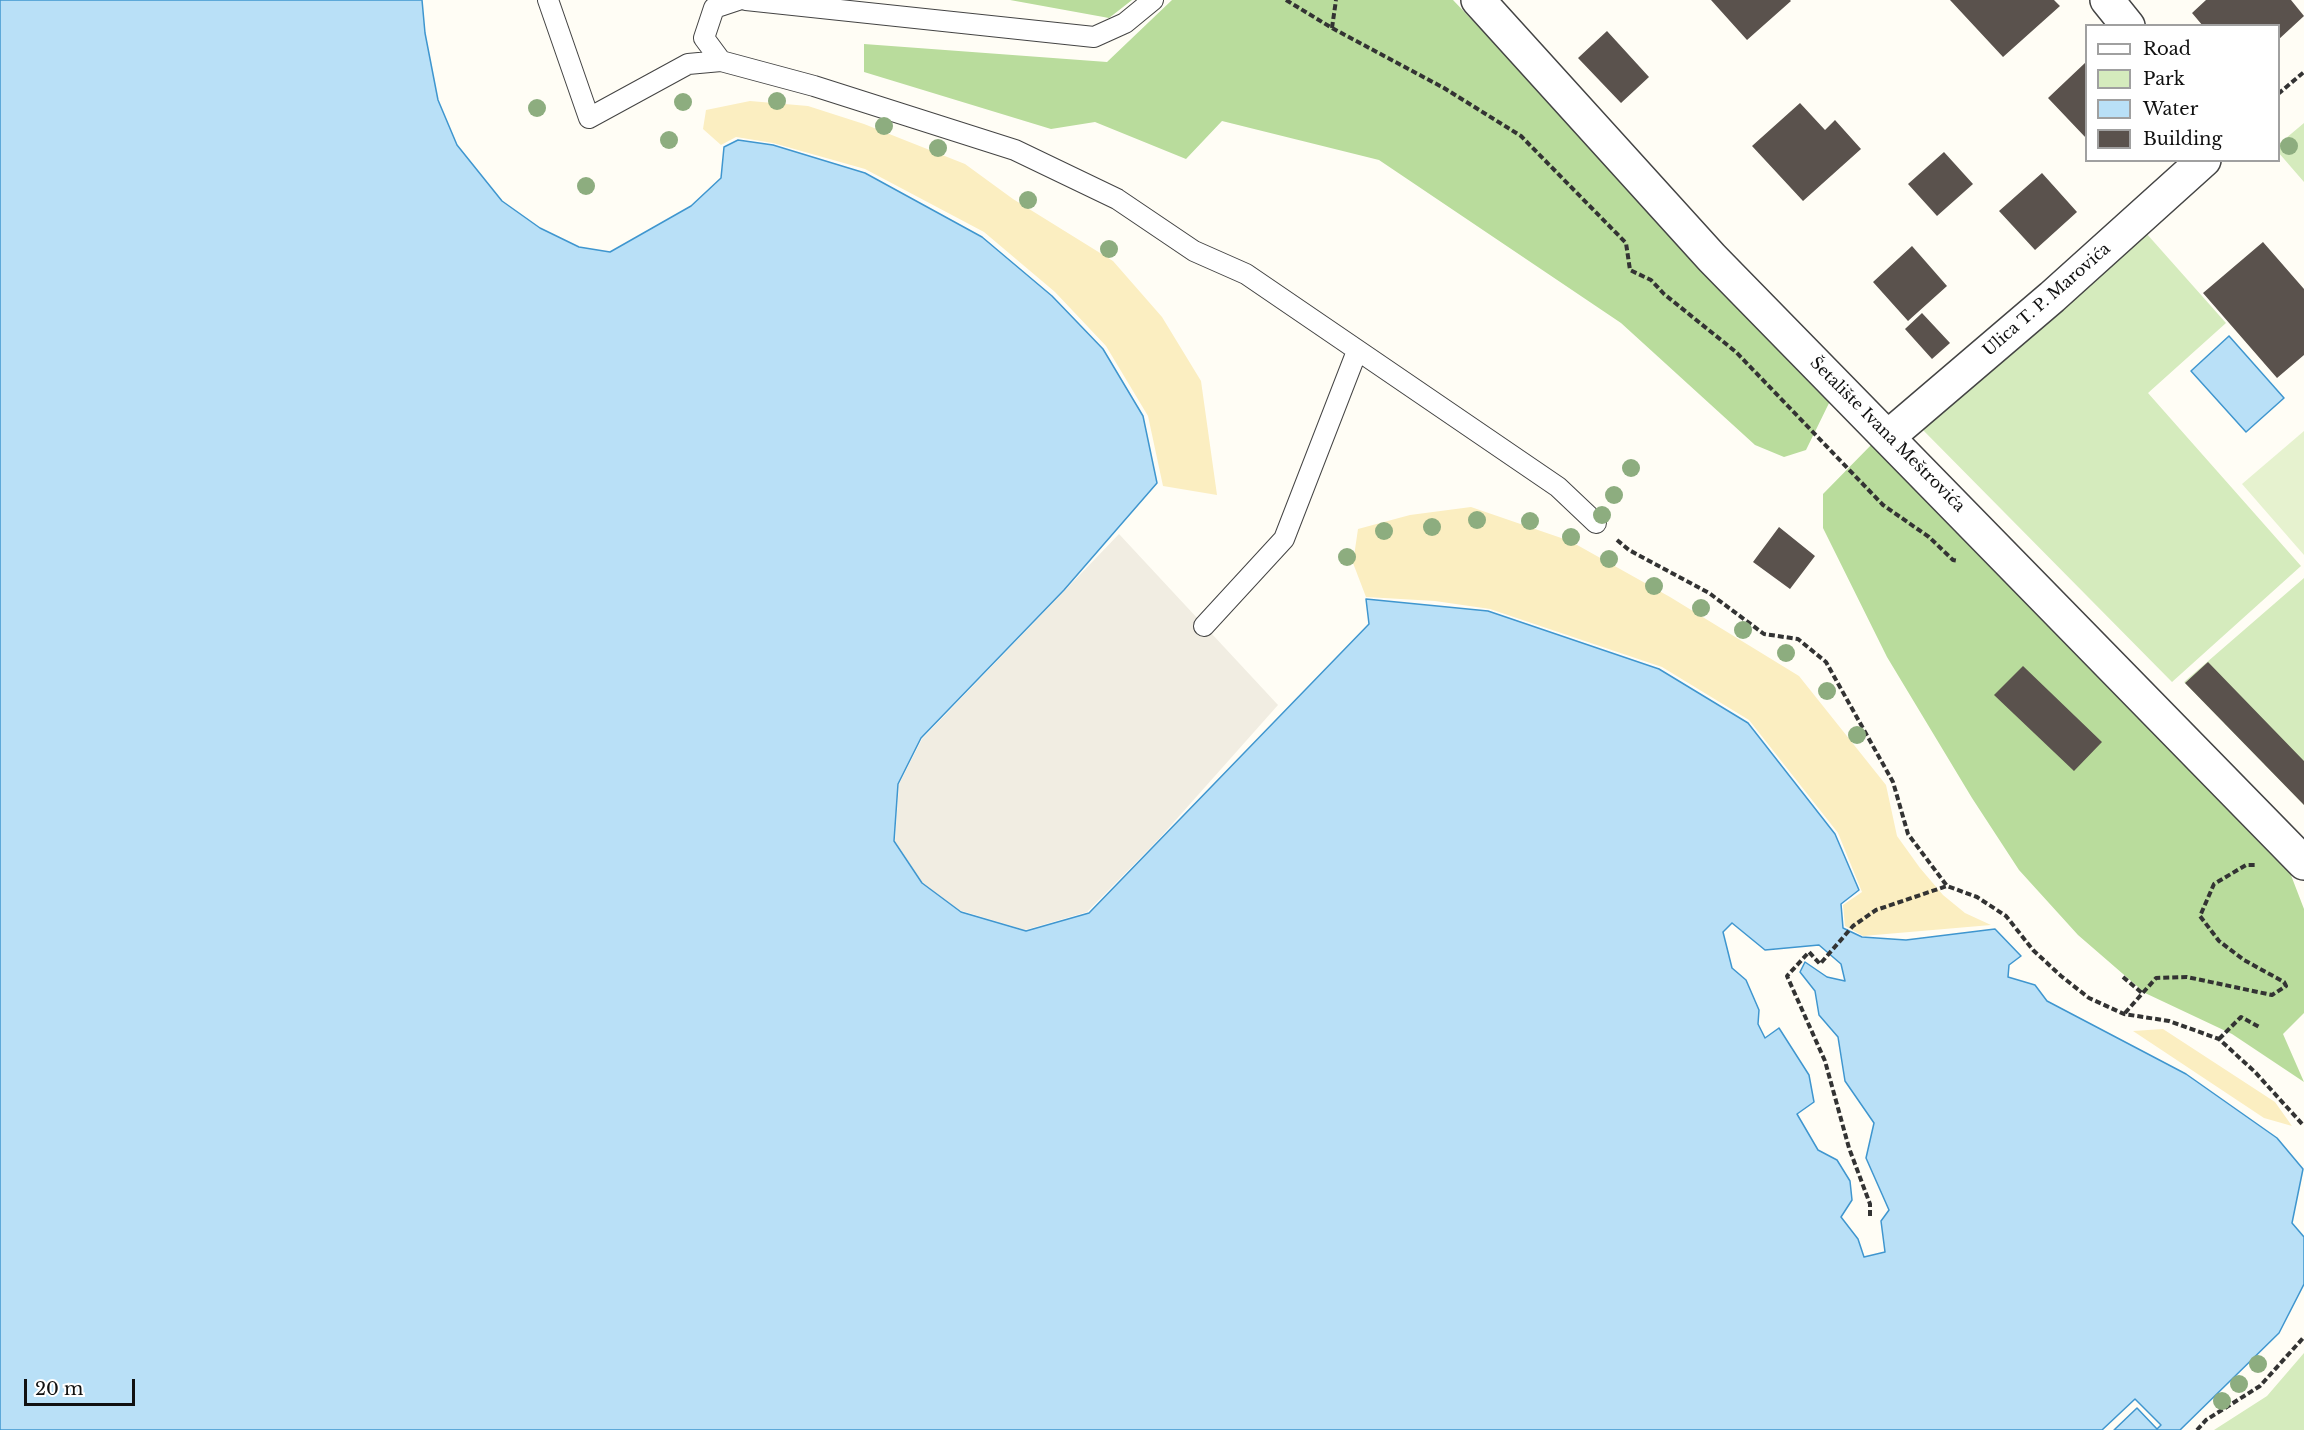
<!DOCTYPE html>
<html>
<head>
<meta charset="utf-8">
<style>
	body { margin:0 }
	#map { position:relative; width:2304px; height:1430px; overflow:hidden; background:#fffdf5; font-family:"Libre Baskerville",serif }
	canvas { display:block }
	.legend { position:absolute; left:2085px; top:24px; width:195px; height:138px; box-sizing:border-box; background:#fff; border:2px solid #a0a0a0; margin:0; padding:8px 10px; list-style:none; font-size:18px; color:#111 }
	.legend li { display:flex; align-items:center; gap:12px; height:30px }
	.legend b { width:30px; border:2px solid #a0a0a0 }
	.scale { position:absolute; left:24px; top:1379px; width:111px; height:27px; box-sizing:border-box; border:3px solid #111; border-top:0; padding-left:8px; font-size:18px; line-height:21px; white-space:nowrap; color:#111; -webkit-text-stroke:4px #fff; paint-order:stroke }
</style>
</head>
<body>
<div id="map">
<canvas width="2304" height="1430"></canvas>
<ul class="legend">
<li><b style="height:8px;background:#fff"></b>Road</li>
<li><b style="height:16px;background:#d5ebbd"></b>Park</li>
<li><b style="height:16px;background:#b9e0f7"></b>Water</li>
<li><b style="height:16px;background:#5a524d"></b>Building</li>
</ul>
<div class="scale">20 m</div>
</div>
<script>
const context = document.querySelector('canvas').getContext('2d');
context.lineJoin = 'round';
function fill(path, color) { context.fillStyle = color; context.fill(path, 'evenodd'); }
const poly = rows => new Path2D(rows.map(r => 'M' + r).join(''));
function stroke(path, color, width, dash) { context.strokeStyle = color; context.lineWidth = width; context.lineCap = dash ? 'butt' : 'round'; context.setLineDash(dash || []); context.stroke(path); }
function drawText(font, color, halo, rows, align = 'center') {
  context.font = font + ' "Libre Baskerville",serif'; context.lineWidth = 6; context.setLineDash([]); context.textBaseline = 'middle'; context.strokeStyle = halo; context.fillStyle = color; for (const [text, x, y, turn = 0] of rows) {
    context.save(); context.translate(x, y); context.rotate((+turn || 0) * Math.PI / 180); context.textAlign = isNaN(turn) ? turn : align; if (halo) context.strokeText(text, 0, 0); context.fillText(text, 0, 0); context.restore();
  }
}
const green = poly([
	[2304,123,2304,182,2278,152,2279,144],
	[2146,233,2226,323,2148,393,2301,566,2172,682,1919,426],
	[2304,578,2304,805,2184,682],
	[2304,1353,2304,1430,2214,1430,2267,1396]
]);
const forest = poly([
	[1010,0,1132,0,1109,18],
	[1172,0,1453,0,1832,397,1806,450,1784,457,1755,445,1621,323,1379,160,1222,121,1186,159,1095,122,1051,129,864,72,864,44,1107,62],
	[1874,442,2289,870,2304,909,2304,1013,2283,1034,2304,1082,2232,1034,2145,993,2078,935,2019,870,1972,798,1887,657,1823,528,1823,494]
]);
const sand = poly([
	[750,101,808,106,864,124,965,164,1013,199,1113,261,1162,317,1201,381,1217,495,1163,486,1148,416,1106,346,1055,292,984,232,865,169,773,143,736,137,721,145,703,129,706,110],
	[1471,507,1570,541,1670,597,1799,676,1886,785,1897,836,1920,868,1943,895,1965,913,1991,925,1863,936,1845,926,1843,905,1862,892,1838,833,1749,720,1662,667,1490,609,1435,601,1366,597,1353,563,1358,529,1410,515],
	[2163,1029,2275,1102,2292,1126,2264,1118,2133,1031]
]);
const pitch = poly([
	[2304,431,2304,555,2242,484]
]);
const plaza = poly([
	[1119,534,1278,705,1158,840,1087,912,1025,930,959,910,922,883,895,841,899,784,922,739]
]);
const water = poly([
	[0,0,422,0,425,33,438,100,457,145,502,201,540,228,579,247,610,252,691,206,721,178,724,147,738,140,773,145,865,173,982,237,1052,296,1103,349,1143,416,1157,483,1064,590,921,738,898,784,894,841,922,883,961,912,1026,931,1089,913,1369,624,1366,599,1488,611,1659,669,1748,723,1835,834,1859,890,1841,904,1843,928,1862,937,1906,940,1995,929,2021,956,2009,965,2008,977,2035,985,2047,1001,2186,1074,2277,1138,2303,1169,2292,1223,2304,1237,2304,1284,2279,1333,2180,1430,2114,1430,2137,1408,2157,1429,2161,1425,2135,1399,2102,1430,0,1430,0,0],
	[1732,923,1765,950,1819,945,1841,964,1845,981,1827,977,1805,962,1800,972,1815,991,1819,1015,1838,1037,1845,1081,1874,1123,1866,1158,1889,1210,1881,1221,1885,1252,1864,1257,1858,1239,1841,1217,1852,1200,1850,1181,1837,1160,1818,1150,1797,1114,1814,1102,1809,1075,1779,1028,1765,1038,1758,1024,1759,1010,1746,980,1732,968,1723,932,1732,923],
	[2229,336,2284,398,2246,432,2191,371,2229,336]
]);
const building = poly([
	[1711,0,1790,0,1791,1,1747,40],
	[1950,0,2054,0,2060,6,2003,57],
	[2206,0,2291,0,2304,16,2278,40,2278,26,2203,26,2192,13],
	[1607,31,1649,77,1621,103,1578,58],
	[2086,62,2086,138,2048,98],
	[1800,103,1825,130,1835,120,1861,149,1803,201,1752,146],
	[1944,152,1973,184,1937,216,1908,184],
	[2042,173,2077,212,2035,250,1999,211],
	[2263,242,2304,289,2304,355,2277,378,2203,293],
	[1912,246,1947,286,1908,321,1873,282],
	[1922,313,1950,343,1932,359,1905,329],
	[1779,527,1815,556,1790,589,1753,562],
	[2208,662,2304,761,2304,805,2185,683],
	[2023,666,2102,742,2074,771,1994,695]
]);
const path = poly([
	[1286,0,1332,28,1444,88,1521,136,1626,243,1630,270,1651,280,1664,294,1736,352,1883,505,1929,537,1953,560,1958,561],
	[1332,28,1336,0],
	[2278,94,2304,72],
	[1617,540,1629,550,1709,593,1764,634,1798,639,1826,662,1893,782,1908,834,1947,886,1977,897,2006,916,2033,950,2061,976,2089,998,2124,1014,2169,1021,2219,1039,2255,1072,2304,1126],
	[2123,977,2142,993],
	[2125,1013,2156,978,2187,977,2272,995,2286,986,2284,982,2244,960,2219,941,2200,916,2214,884,2246,865,2256,865],
	[2219,1039,2241,1017,2261,1028],
	[1870,1216,1870,1204,1849,1148,1825,1061,1787,976,1809,952,1820,964,1853,926,1876,910,1947,886],
	[2197,1430,2206,1420,2260,1386,2304,1337]
]);
const lane = poly([
	[548,0,589,118,688,64,721,61,814,86,1015,150,1117,199,1194,251,1246,274,1558,487,1596,523],
	[746,0,1094,37,1125,23,1153,0],
	[721,61,704,38,714,8,738,0],
	[1204,626,1284,539,1357,351]
]);
const street = poly([
	[1478,0,1712,258,2304,863],
	[2107,0,2128,26],
	[1888,437,2052,297,2204,160]
]);
const trees = [
	[777,101],
	[683,102],
	[537,108],
	[884,126],
	[669,140],
	[2289,146],
	[938,148],
	[586,186],
	[1028,200],
	[1109,249],
	[1631,468],
	[1614,495],
	[1602,515],
	[1477,520],
	[1530,521],
	[1432,527],
	[1384,531],
	[1571,537],
	[1347,557],
	[1609,559],
	[1654,586],
	[1701,608],
	[1743,630],
	[1786,653],
	[1827,691],
	[1857,735],
	[2258,1364],
	[2239,1384],
	[2222,1401]
];
const streetNames = [
	["Ulica T. P. Marovića",2047,300,-41],
	["Šetalište Ivana Meštrovića",1887,435,45]
];
fill(green, '#d5ebbd');
fill(forest, '#b9dc9c');
fill(sand, '#fbeec1');
fill(pitch, '#e6f2cf');
fill(plaza, '#f1ede2');
fill(water, '#b9e0f7');
stroke(water, '#3f96cf', 1.5);
fill(building, '#5a524d');
stroke(lane, '#444', 22);
stroke(street, '#444', 36);
stroke(path, '#333', 4, [6, 3]);
stroke(lane, '#fff', 20);
stroke(street, '#fff', 33);
context.fillStyle = '#8dad7f';
for (const [x, y] of trees) { context.beginPath(); context.arc(x, y, 9, 0, 2 * Math.PI); context.fill(); }
drawText('16px', '#111', '#fff', streetNames);
</script>
</body>
</html>
